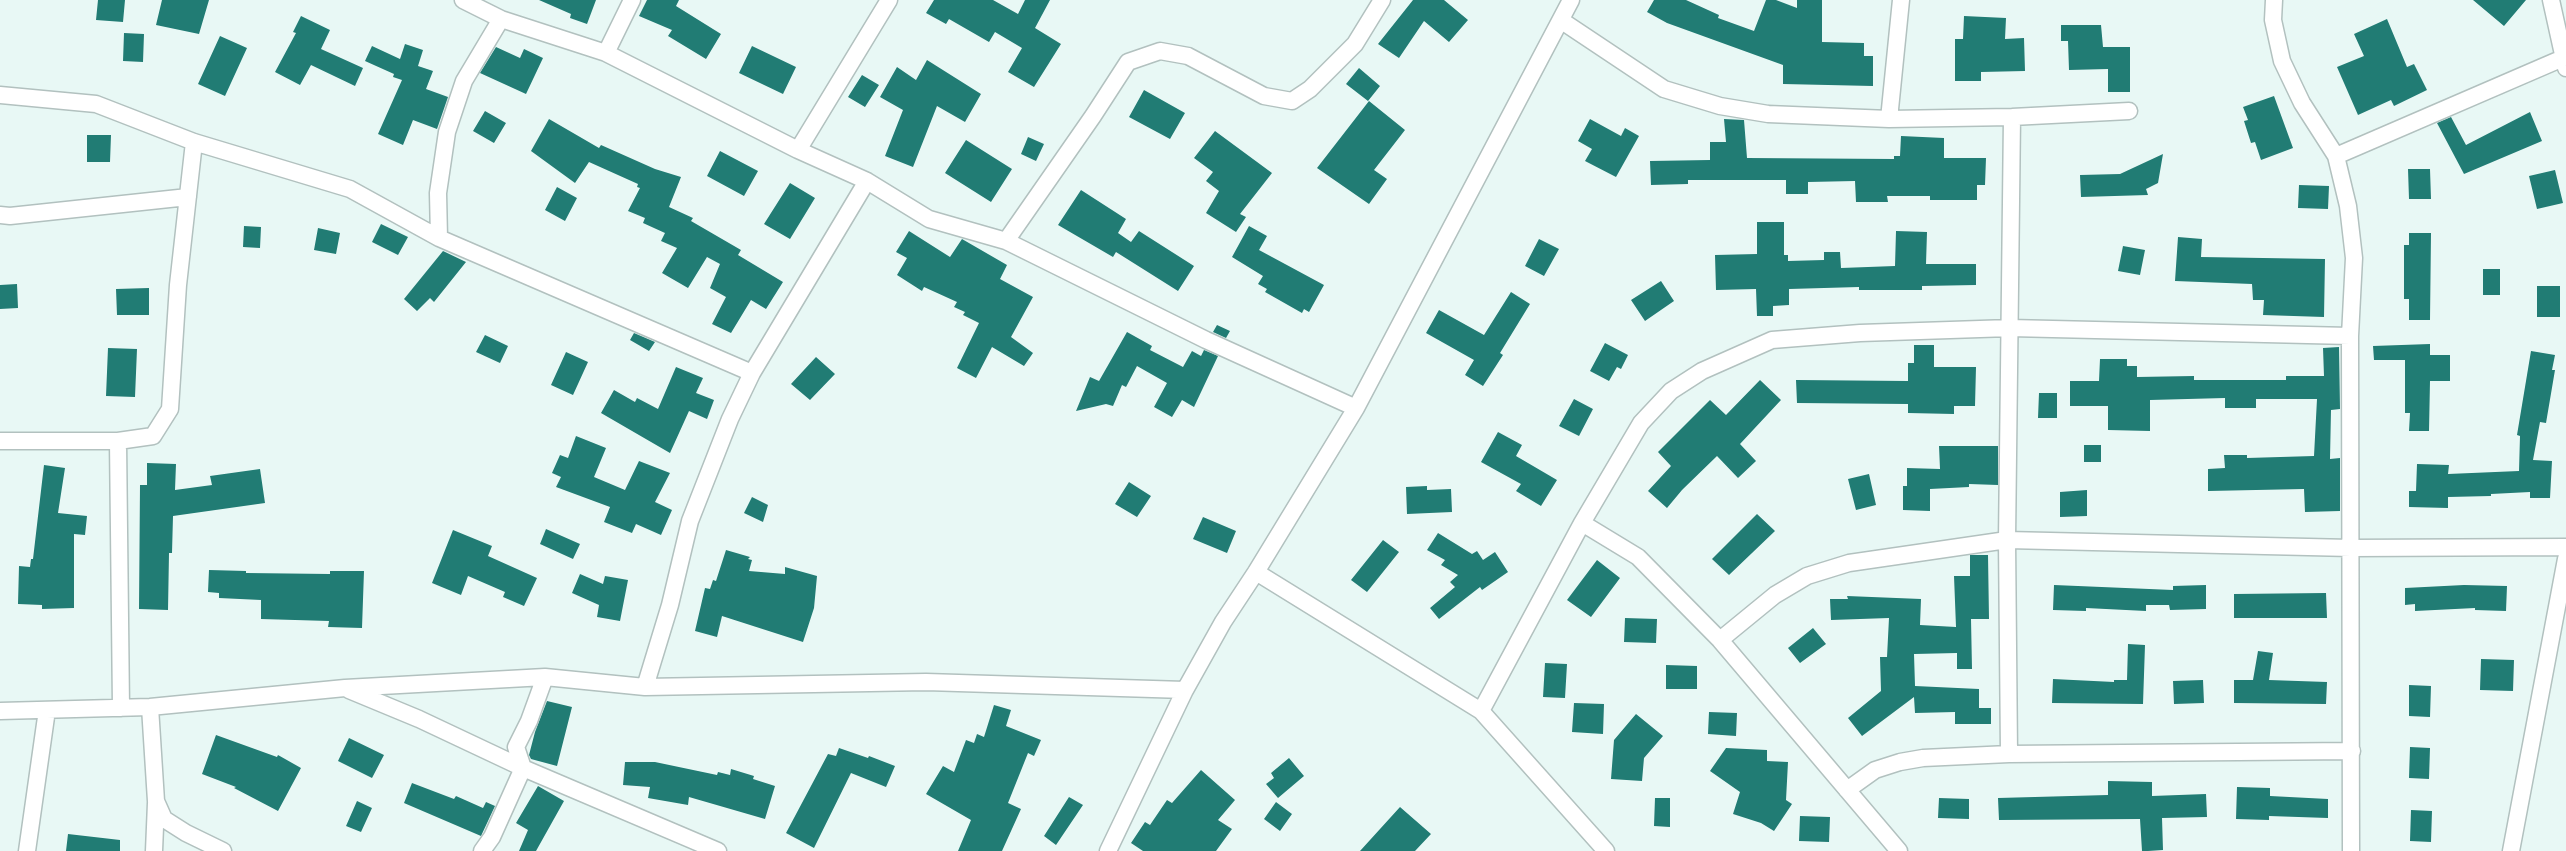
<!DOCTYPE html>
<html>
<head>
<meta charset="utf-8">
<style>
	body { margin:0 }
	canvas { display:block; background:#e8f8f5 }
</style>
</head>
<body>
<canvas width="2566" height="851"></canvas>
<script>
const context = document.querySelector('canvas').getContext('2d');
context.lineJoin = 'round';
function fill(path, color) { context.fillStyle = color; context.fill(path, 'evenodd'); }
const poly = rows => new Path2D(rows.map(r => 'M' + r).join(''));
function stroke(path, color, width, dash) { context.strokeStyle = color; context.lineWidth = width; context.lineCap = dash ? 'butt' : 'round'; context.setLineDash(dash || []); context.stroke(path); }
const building = poly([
	[98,0,125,0,123,22,96,20],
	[162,0,209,0,199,34,156,25],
	[539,0,596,0,587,24,570,18,571,14],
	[647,0,679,0,676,6,721,34,706,59,668,36,672,30,639,16],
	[934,0,993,0,1018,14,1025,0,1050,0,1035,28,1061,44,1034,87,1008,72,1022,48,995,32,989,42,949,19,946,24,926,13],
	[1413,0,1444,0,1468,20,1449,42,1424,21,1399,58,1378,44],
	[1654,0,1686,0,1719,15,1718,18,1754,31,1766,0,1776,0,1797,8,1797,0,1822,0,1822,42,1864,43,1864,56,1873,56,1873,86,1783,84,1783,65,1667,23,1647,12],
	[2473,0,2526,0,2504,26],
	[301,16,330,30,321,49,363,68,355,86,311,65,300,85,275,72,296,33,293,32],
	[1964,16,2006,18,2005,39,2024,38,2025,71,1981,72,1981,81,1955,81,1955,39,1963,39],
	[2387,19,2407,67,2414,64,2427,90,2394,106,2391,100,2358,115,2337,67,2364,56,2354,34],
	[2061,25,2101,25,2103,47,2130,47,2130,92,2108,92,2108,69,2069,70,2068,41,2061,41],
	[124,33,144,34,143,62,123,61],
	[220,36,247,48,225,96,198,84],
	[405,44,423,50,418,66,433,71,426,89,448,97,437,129,413,120,403,145,378,134,402,80,393,77,394,74,365,61,372,46,400,59],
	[752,46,796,67,783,94,739,73],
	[496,47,520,58,524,49,543,58,526,94,480,73],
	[927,60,981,94,965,122,937,106,913,167,885,156,903,110,880,97,897,67,916,80],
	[1359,68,1380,86,1368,101,1346,84],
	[862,75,879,85,865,107,848,97],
	[1144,90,1185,113,1170,139,1129,117],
	[2274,96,2293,148,2261,160,2255,142,2251,143,2244,121,2248,120,2243,107],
	[1369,101,1405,130,1374,170,1387,179,1369,204,1317,168],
	[485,111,506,123,494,143,473,131],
	[2530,112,2542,141,2464,174,2437,123,2451,117,2466,145],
	[549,119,599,148,601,145,655,169,681,177,669,207,693,218,691,221,741,250,738,255,783,282,766,309,751,300,731,333,712,324,726,297,710,288,720,264,707,257,688,288,662,273,677,248,661,241,665,233,643,223,645,218,628,211,640,188,637,187,638,184,589,162,575,183,531,151],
	[1590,119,1621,136,1625,128,1639,136,1616,177,1585,161,1592,149,1578,141],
	[1724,119,1744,120,1747,158,1894,159,1894,156,1900,156,1901,136,1944,138,1944,158,1986,158,1985,185,1977,185,1977,200,1930,200,1930,196,1887,196,1888,202,1856,202,1855,181,1808,182,1808,194,1786,194,1786,180,1688,180,1688,184,1651,185,1650,161,1710,160,1710,142,1726,142],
	[1215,131,1272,173,1240,214,1246,217,1236,232,1206,213,1219,191,1206,181,1213,172,1194,158],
	[87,135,111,135,110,162,87,162],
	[1028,137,1044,144,1036,161,1021,154],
	[966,140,1012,169,991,202,945,173],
	[720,151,758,171,744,196,707,176],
	[2163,154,2158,183,2146,189,2148,195,2081,197,2080,175,2120,174],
	[2408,169,2430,169,2431,199,2409,199],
	[2555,170,2563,203,2537,209,2529,176],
	[790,183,815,198,790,239,764,224],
	[2299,185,2329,186,2328,209,2298,208],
	[557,187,577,198,565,221,545,210],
	[1081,190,1126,219,1118,233,1131,242,1139,231,1194,266,1178,291,1116,252,1113,257,1058,225],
	[1757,222,1784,222,1784,255,1788,255,1788,261,1824,260,1824,252,1840,252,1841,268,1895,266,1896,231,1927,232,1926,264,1976,264,1976,285,1922,286,1922,290,1859,290,1859,287,1789,289,1789,305,1773,306,1773,316,1757,316,1756,289,1716,290,1715,255,1757,254],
	[381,224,408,237,398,255,372,242],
	[244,226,261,227,260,248,243,247],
	[1249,226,1267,236,1259,250,1324,285,1309,312,1304,309,1302,313,1265,292,1267,289,1258,284,1263,276,1232,257],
	[318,228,340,233,336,254,314,250],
	[909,231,950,257,962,239,1007,265,1000,279,1033,297,1011,337,1033,353,1024,366,992,347,976,378,957,368,979,323,963,315,965,312,954,307,957,302,924,287,922,291,897,275,907,258,896,252],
	[2409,233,2431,233,2430,320,2409,320,2409,299,2404,299,2404,245,2409,245],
	[2178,237,2202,239,2201,257,2325,259,2324,317,2263,315,2264,300,2253,300,2252,284,2175,281],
	[1539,239,1559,249,1544,276,1525,266],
	[2123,246,2145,250,2140,275,2118,271],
	[443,251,466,262,434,302,430,298,417,311,404,299],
	[2483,269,2500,269,2500,295,2483,295],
	[1661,281,1674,301,1645,321,1631,300],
	[17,284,18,308,0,309,0,285],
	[2537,286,2560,286,2560,317,2537,317],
	[149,288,149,315,117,315,116,289],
	[1511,292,1530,304,1500,353,1503,355,1483,386,1465,375,1474,360,1426,333,1439,310,1484,335],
	[1217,325,1230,331,1226,338,1213,332],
	[1127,332,1152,346,1150,350,1183,367,1192,351,1201,356,1204,350,1218,356,1194,407,1182,400,1172,417,1154,407,1167,383,1137,366,1126,387,1122,385,1113,406,1106,404,1076,411,1090,377,1099,381],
	[634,333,655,342,649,351,630,340],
	[485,335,508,346,500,363,476,352],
	[1605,343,1628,355,1621,369,1617,367,1609,381,1590,371],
	[2430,344,2430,355,2450,355,2450,381,2430,381,2429,431,2409,431,2410,413,2405,413,2405,360,2374,360,2373,346],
	[1914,345,1934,345,1934,367,1976,367,1975,406,1954,406,1954,414,1908,413,1908,404,1797,403,1796,380,1908,381,1908,363,1914,363],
	[2339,347,2340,409,2331,410,2330,459,2340,458,2340,511,2305,512,2304,489,2208,491,2208,469,2225,468,2224,455,2247,455,2247,458,2314,456,2317,399,2256,399,2256,408,2225,408,2225,398,2150,400,2150,431,2108,430,2108,406,2070,406,2070,381,2099,381,2100,359,2127,359,2127,366,2137,366,2137,377,2194,376,2194,380,2286,380,2286,376,2324,376,2323,348],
	[108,348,137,349,135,397,106,396],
	[2531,351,2555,355,2552,370,2555,370,2546,423,2540,422,2533,460,2552,461,2550,498,2530,498,2530,492,2491,494,2491,496,2448,497,2448,508,2409,507,2409,491,2416,491,2417,464,2449,465,2448,474,2519,471,2520,436,2517,435],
	[566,352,588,362,573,395,551,385],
	[816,357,835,374,810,400,791,384],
	[676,367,703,378,696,393,714,400,707,419,689,411,670,453,601,413,614,390,635,402,637,398,658,409],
	[1760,380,1781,400,1740,444,1756,461,1738,478,1717,456,1682,490,1667,508,1648,491,1671,466,1658,452,1710,400,1726,415],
	[2039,393,2057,393,2057,418,2038,418],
	[1574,399,1593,409,1579,436,1559,426],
	[1498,432,1522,445,1516,456,1557,480,1541,506,1516,491,1521,484,1481,462],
	[576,436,606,448,594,477,625,490,639,461,670,473,655,502,672,510,661,535,636,524,632,533,604,522,610,507,556,487,561,477,552,473,560,455,568,458],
	[2084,445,2101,445,2101,462,2084,462],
	[1939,446,1998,446,1998,485,1969,484,1969,487,1930,489,1930,511,1903,510,1903,486,1907,486,1907,468,1940,469],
	[147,463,176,464,175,490,212,485,210,476,260,469,265,503,173,516,172,553,169,553,168,610,139,609,140,485,147,485],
	[44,465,65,468,58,513,87,516,85,535,74,534,74,608,42,609,42,605,18,604,19,566,30,567,31,559,33,559],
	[1869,474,1876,505,1856,510,1848,479],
	[1129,482,1151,496,1137,517,1115,504],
	[1427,486,1427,490,1451,489,1452,512,1407,514,1406,487],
	[2087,490,2087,516,2060,517,2060,492],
	[752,497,768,505,763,522,744,513],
	[1757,514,1775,531,1729,575,1712,559],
	[1203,517,1236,531,1227,553,1193,539],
	[546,529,580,544,573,559,540,544],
	[453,530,492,546,488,556,537,578,524,606,503,597,505,592,468,576,461,595,432,583],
	[1438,533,1472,554,1477,551,1483,560,1495,552,1508,572,1482,590,1480,587,1439,619,1430,608,1455,587,1450,582,1458,575,1441,565,1445,560,1427,550],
	[1383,540,1399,552,1367,592,1351,580],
	[726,550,750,557,748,559,752,560,749,571,785,574,785,567,817,576,814,608,803,642,722,616,717,637,695,631,705,588,710,589,713,580,716,581],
	[1970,555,1988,555,1989,619,1971,619,1972,669,1957,669,1957,653,1914,654,1915,686,1979,689,1979,708,1991,708,1991,724,1955,724,1955,712,1915,713,1914,697,1862,736,1848,718,1881,691,1880,657,1887,657,1889,618,1831,620,1830,599,1848,599,1847,596,1921,599,1920,625,1956,627,1954,576,1970,576],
	[1597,560,1620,578,1591,617,1567,600],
	[209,570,246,571,246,573,330,574,330,571,364,571,362,628,328,627,329,621,261,619,261,600,219,598,219,593,208,592],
	[580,574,603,584,605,576,628,580,620,621,597,617,599,605,572,593],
	[2054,585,2173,590,2173,586,2206,585,2206,609,2170,610,2169,605,2146,605,2146,611,2086,608,2086,611,2053,610],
	[2464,585,2507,586,2506,611,2475,610,2475,608,2415,611,2415,604,2405,605,2405,588],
	[2326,593,2327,618,2234,618,2234,594],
	[1625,618,1657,619,1656,643,1624,642],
	[1813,628,1826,644,1800,663,1788,648],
	[2128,644,2145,645,2143,704,2052,703,2053,679,2114,682,2114,680,2127,680],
	[2258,651,2273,653,2269,680,2327,682,2326,704,2234,703,2234,680,2253,680],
	[2481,659,2514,660,2513,691,2480,690],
	[1545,663,1567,664,1565,698,1543,697],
	[1666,665,1697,666,1697,689,1666,689],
	[2203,680,2204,703,2174,704,2173,681],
	[2409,685,2431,686,2430,717,2409,716],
	[547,701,572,707,557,766,531,759,529,755,535,732],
	[1574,703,1604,704,1603,734,1572,732],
	[994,705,1011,710,1006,726,1041,740,1034,756,1028,753,1008,803,1021,809,1002,851,958,851,971,820,926,794,943,766,954,772,966,740,974,743,977,734,984,737],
	[1709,712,1737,713,1736,736,1708,734],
	[1636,714,1663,736,1644,758,1642,781,1611,779,1614,740],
	[216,735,277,757,278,755,301,768,278,811,234,788,236,787,202,774],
	[349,738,384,755,372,778,338,761],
	[2410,747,2430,748,2429,779,2409,778],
	[839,748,868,758,869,756,895,766,886,787,851,773,814,848,786,833,828,754,836,756],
	[1726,748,1767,750,1767,761,1788,762,1786,800,1792,804,1774,831,1761,823,1733,814,1740,792,1710,771],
	[1289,758,1304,776,1278,798,1266,784,1274,778,1271,773],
	[625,762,655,762,717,775,718,772,730,775,731,769,754,776,753,779,775,786,765,819,689,797,688,805,648,798,650,787,623,785],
	[1201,770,1235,800,1218,820,1232,829,1216,851,1143,851,1131,843,1145,822,1150,825,1167,800,1172,803],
	[2108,781,2152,782,2152,796,2206,794,2207,817,2162,818,2163,850,2148,851,2142,851,2140,819,1999,820,1998,798,2108,795],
	[412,783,454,799,456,796,483,808,486,802,495,806,481,836,404,803],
	[538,786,564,801,536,851,519,851,528,830,516,823],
	[2237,787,2270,788,2270,796,2328,799,2328,818,2269,816,2269,820,2236,819],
	[1069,797,1083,805,1056,845,1044,836],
	[1655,798,1670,798,1670,827,1654,826],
	[1939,798,1969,799,1969,819,1938,818],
	[357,801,372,808,361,832,346,826],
	[1276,802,1292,814,1280,831,1264,819],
	[1400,807,1431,834,1415,851,1360,851],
	[2411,810,2432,811,2431,842,2410,841],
	[1800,816,1830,817,1829,842,1799,841],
	[68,834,120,840,120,851,66,851]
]);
const street = poly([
	[463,0,501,19,606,53,798,150,867,181,929,219,1006,241,1206,340,1356,408],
	[2274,0,2273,20,2282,61,2302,103,2336,156,2348,206,2354,258,2350,336,2351,851],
	[2551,0,2566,68],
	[1562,21,1664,89,1720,106,1768,114,1889,119,1901,0],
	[606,53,632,0],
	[0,95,96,104,194,142,350,189,439,238,752,373],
	[1889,119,2012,117,2129,111],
	[798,150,889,0],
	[2336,156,2563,58],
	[0,215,10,216,188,197],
	[439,238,438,193,447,132,464,81,501,19],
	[1006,241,1093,116,1128,62,1160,51,1188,56,1264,96,1292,101,1310,89,1355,44,1382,0],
	[0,441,118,441,153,436,170,409,178,285,194,142],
	[118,441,121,708],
	[1582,523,1641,423,1671,391,1702,371,1772,340,1860,333,2010,328,2350,336],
	[1256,572,1481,711,1582,523,1638,557,1720,640,1899,851],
	[1720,640,1775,595,1807,576,1849,563,2007,540,2351,548,2566,547],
	[645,687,670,605,690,521,730,419,752,373,867,181],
	[349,690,419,719,523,768,718,851],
	[150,707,156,801,164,819,186,833,223,851],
	[0,711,150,707,345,688,545,677,645,687,926,682,1185,690],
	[1481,711,1606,851],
	[2009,754,2007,540,2012,117],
	[1847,790,1875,770,1900,762,1923,758,2009,754,2352,751],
	[27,851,47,710],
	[154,851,156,803],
	[482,851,492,837,523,768,516,747,529,721,545,677],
	[1108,851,1185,690,1223,622,1256,572,1356,408,1571,0],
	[2511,851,2566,559]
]);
fill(building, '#217c74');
stroke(street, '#b2c1bf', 19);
stroke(street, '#fff', 16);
</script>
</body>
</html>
